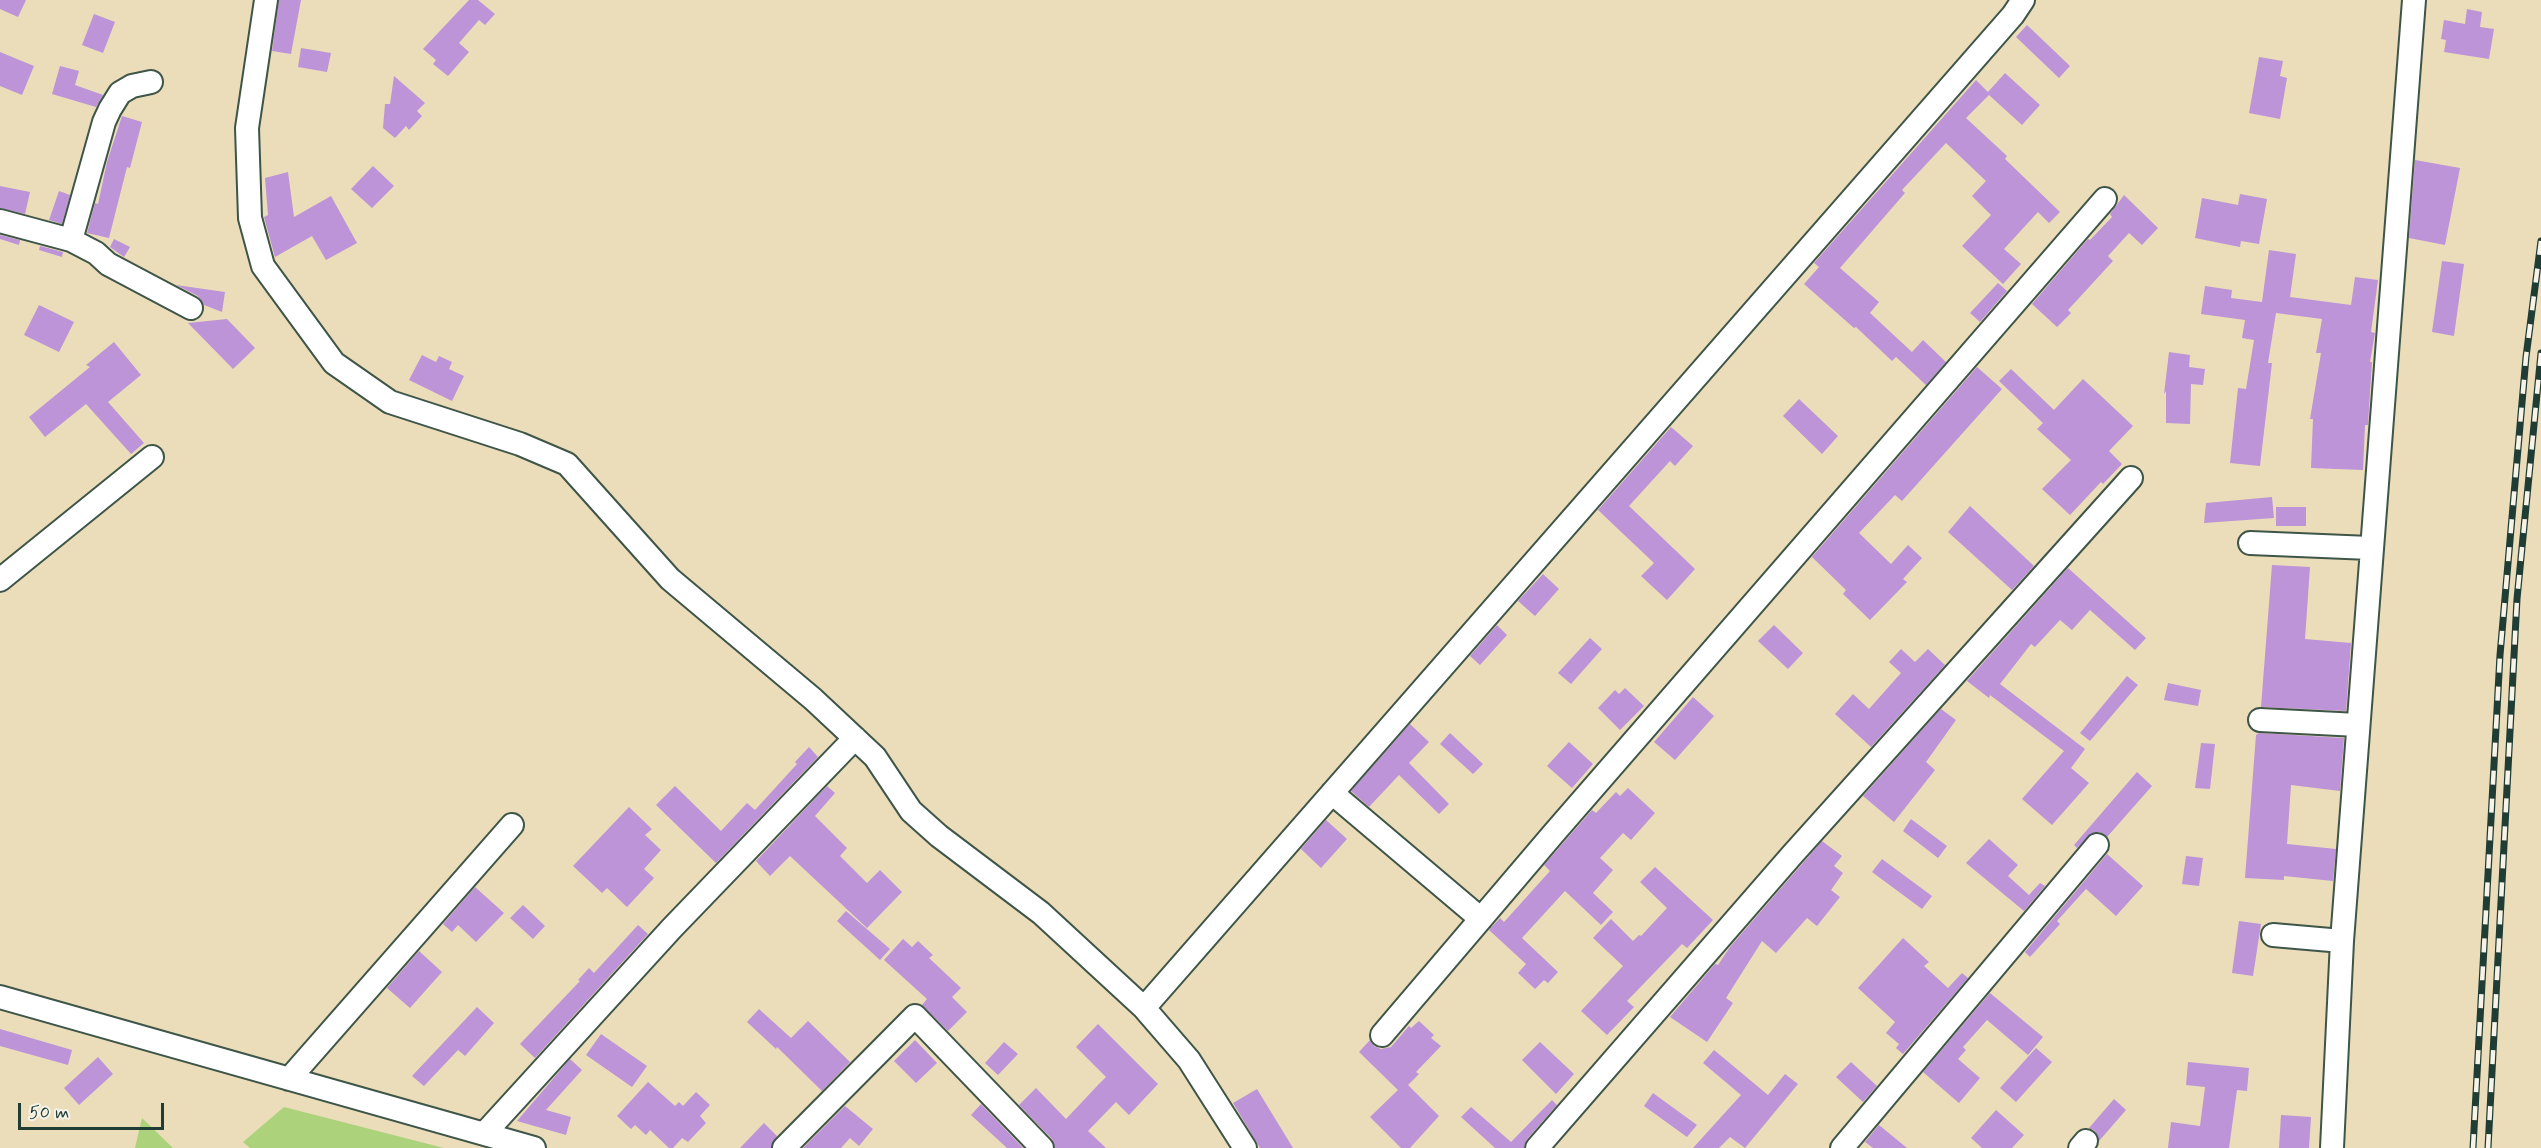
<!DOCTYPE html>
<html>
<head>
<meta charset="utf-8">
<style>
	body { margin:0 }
	#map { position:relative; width:2541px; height:1148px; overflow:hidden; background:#ebddba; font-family:Mynerve,sans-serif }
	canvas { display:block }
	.scale { position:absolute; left:18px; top:1103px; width:146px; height:27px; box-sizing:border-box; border:3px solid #1f3d34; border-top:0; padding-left:8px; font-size:18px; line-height:21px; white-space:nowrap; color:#1f3d34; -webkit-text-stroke:4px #f7f3e8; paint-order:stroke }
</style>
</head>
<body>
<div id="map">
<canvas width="2541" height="1148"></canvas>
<div class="scale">50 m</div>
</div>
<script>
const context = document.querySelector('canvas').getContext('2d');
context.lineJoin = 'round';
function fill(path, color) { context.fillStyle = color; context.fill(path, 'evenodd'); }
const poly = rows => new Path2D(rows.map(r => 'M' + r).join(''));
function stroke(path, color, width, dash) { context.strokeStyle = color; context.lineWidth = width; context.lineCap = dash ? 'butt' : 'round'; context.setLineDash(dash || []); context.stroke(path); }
const green = poly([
	[284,1107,444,1148,250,1148,243,1142],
	[142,1118,173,1148,135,1148]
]);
const building = poly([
	[0,0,26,0,18,17,0,9],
	[279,0,301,0,291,54,272,51],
	[469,0,478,0,495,14,485,25,479,20,459,43,469,52,448,76,433,64,436,60,423,49],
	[2467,9,2482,12,2480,27,2494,29,2489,59,2444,52,2446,40,2441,39,2444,20,2465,24],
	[94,14,115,22,103,53,82,45],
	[2027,25,2070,66,2059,78,2016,37],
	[301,48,331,53,327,72,298,67],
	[0,52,34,66,22,95,0,86],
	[2259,57,2283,61,2280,76,2287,78,2280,119,2249,113],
	[60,66,79,71,75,85,103,95,96,107,52,94],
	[2005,73,2040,105,2022,125,1989,95,1966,118,2007,156,2005,159,2060,212,2049,223,2038,212,2004,249,2021,264,2003,284,1962,246,1991,215,1972,196,1986,181,1946,143,1902,190,1905,193,1840,268,1879,302,1870,313,1912,352,1923,340,1946,362,1926,385,1896,357,1892,361,1856,327,1854,328,1804,284,1819,267,1814,263,1976,80,1988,92],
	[394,76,425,103,417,111,422,116,409,130,406,126,395,138,383,128,385,104,390,104],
	[122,116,142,122,130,168,127,167,109,238,87,233,95,203,98,204,107,162],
	[2415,160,2460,168,2445,245,2409,238],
	[373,166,394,186,372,208,351,189],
	[288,172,294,217,331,196,357,243,326,260,312,236,275,257,264,217,268,215,265,178],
	[0,186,30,192,25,214,0,208],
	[59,191,70,195,62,224,49,220],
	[2240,194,2267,199,2259,244,2241,241,2240,247,2195,238,2202,198,2238,205],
	[2124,195,2158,228,2142,245,2129,233,2108,256,2113,261,2068,310,2071,313,2057,327,2032,304,2088,239,2090,240,2112,217,2110,214],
	[0,235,20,240,19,245,0,239],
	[114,239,130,247,124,257,110,247],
	[40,246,63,252,62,257,39,250],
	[2269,250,2296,254,2290,297,2351,305,2355,277,2378,280,2371,332,2375,333,2370,362,2372,362,2370,392,2368,425,2365,425,2363,470,2311,468,2313,419,2310,419,2321,353,2316,353,2322,319,2276,313,2268,363,2272,363,2260,466,2230,463,2238,388,2246,389,2254,340,2242,338,2245,320,2201,314,2205,286,2232,290,2231,298,2262,302],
	[2442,261,2464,264,2454,336,2432,332],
	[1998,283,2007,291,1980,322,1970,313],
	[176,285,225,292,222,312,204,305,198,296],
	[39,305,74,322,59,352,24,335],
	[227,319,255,348,233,369,188,323],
	[114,342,141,375,108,402,144,443,131,454,86,404,45,437,29,417,90,367,86,365],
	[2169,352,2190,355,2189,367,2205,369,2203,385,2191,384,2190,424,2166,423,2166,391,2164,394],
	[422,355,436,362,439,356,452,362,449,369,464,376,452,401,409,380],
	[1977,367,2002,389,1902,501,1895,495,1859,533,1891,564,1908,545,1922,558,1903,579,1907,582,1870,620,1843,594,1846,590,1812,557],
	[2011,369,2054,410,2083,379,2133,426,2109,451,2122,464,2103,484,2101,482,2070,515,2042,489,2071,460,2037,429,2043,423,1999,381],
	[1799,399,1838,436,1822,454,1783,416],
	[1671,427,1693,446,1675,466,1670,461,1629,506,1695,569,1667,600,1641,576,1654,563,1598,510],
	[2272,497,2274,518,2204,523,2206,503],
	[1970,506,2034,566,2012,590,1948,532],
	[2276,507,2306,507,2306,526,2276,526],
	[2272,565,2310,567,2305,639,2351,643,2346,711,2261,707],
	[2068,568,2146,638,2135,650,2090,610,2072,630,2060,620,2035,647,2031,644,2000,684,2085,749,2071,768,2089,783,2052,825,2022,799,2064,751,1990,695,1989,698,1967,681],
	[1543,574,1559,589,1535,616,1518,601],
	[1497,625,1507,635,1480,665,1470,656],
	[1774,625,1803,653,1788,669,1758,641],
	[1590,638,1602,649,1571,684,1558,673],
	[1901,649,1915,662,1928,649,1945,665,1871,747,1835,714,1853,694,1869,709,1901,673,1889,662],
	[2127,676,2138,685,2090,741,2080,733],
	[2168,683,2201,690,2198,706,2164,700],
	[1625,688,1644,706,1620,730,1598,708,1615,690,1619,694],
	[1693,697,1714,716,1675,760,1654,742],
	[1941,709,1956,720,1926,762,1935,770,1894,822,1863,796],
	[1410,724,1429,742,1409,763,1449,804,1439,814,1399,775,1369,807,1351,791],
	[1450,733,1483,764,1473,774,1440,744],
	[2259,733,2344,738,2340,791,2291,785,2287,844,2336,849,2333,881,2284,876,2284,880,2245,878,2256,735],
	[1569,742,1593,764,1572,788,1547,766],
	[2201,743,2215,744,2210,789,2195,788],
	[809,747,818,757,716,863,656,805,675,786,721,831,747,803,755,810,797,764,795,762],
	[2137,772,2152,786,2107,837,2100,832,2092,833,2077,848,2074,845],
	[827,786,835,793,815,816,847,848,840,856,867,883,880,870,902,892,867,928,790,856,770,876,756,861],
	[1628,788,1655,813,1631,840,1623,833,1600,858,1613,870,1593,893,1613,912,1601,925,1565,891,1522,938,1558,972,1548,983,1544,980,1535,989,1518,973,1526,964,1489,930,1500,918,1504,922,1550,871,1544,865,1592,810,1596,813,1616,792,1620,796],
	[629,807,652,829,645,835,661,850,644,869,654,878,627,907,607,888,602,893,573,866],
	[1911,819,1947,846,1938,858,1903,831],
	[1326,820,1347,839,1321,868,1301,849],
	[1989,839,2018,865,2008,876,2029,895,2040,883,2045,886,2024,911,1966,863],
	[1822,841,1842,856,1834,866,1843,873,1831,890,1840,897,1817,926,1807,918,1776,953,1762,941,1726,998,1733,1003,1707,1042,1670,1017,1715,964,1718,965,1730,947],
	[2107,854,2143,886,2116,916,2086,889,2057,921,2060,924,2030,957,2025,952],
	[2186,856,2203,858,2199,886,2182,884],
	[1882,859,1932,896,1922,909,1872,872],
	[1655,867,1713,920,1687,948,1682,944,1627,1001,1634,1007,1607,1035,1581,1011,1623,966,1593,938,1611,919,1633,941,1639,935,1641,936,1667,908,1640,882],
	[475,887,504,913,476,942,458,925,452,932,443,924],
	[523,905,545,926,533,939,510,918],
	[846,911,890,949,880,960,837,921],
	[2239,921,2261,924,2253,976,2232,973],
	[638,925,648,934,535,1058,520,1044,580,981,578,980,589,968,594,973],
	[1903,938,1929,962,1924,966,1948,988,1962,973,1968,978,1903,1054,1896,1048,1899,1044,1886,1033,1895,1022,1858,988],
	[903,939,912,947,918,941,933,955,929,958,961,988,952,997,967,1012,948,1031,922,1005,927,999,884,960],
	[419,951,442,972,410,1008,387,988],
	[1990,993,2043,1037,2028,1055,1987,1020,1963,1047,1966,1050,1958,1059,1980,1078,1959,1103,1923,1072],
	[477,1007,494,1023,465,1056,458,1050,424,1086,412,1076],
	[759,1009,791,1038,808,1021,850,1062,822,1091,777,1047,776,1049,747,1022],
	[1419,1021,1434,1035,1431,1038,1441,1046,1416,1072,1419,1074,1408,1085,1439,1116,1410,1148,1401,1148,1370,1117,1398,1090,1359,1052,1370,1040,1374,1046,1381,1049,1391,1047,1409,1026,1411,1028],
	[1098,1024,1158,1084,1129,1115,1116,1102,1088,1131,1106,1148,1055,1148,1052,1139,1019,1105,1036,1088,1066,1119,1098,1085,1106,1077,1076,1047],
	[0,1029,72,1050,68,1065,0,1046],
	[601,1034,647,1066,632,1087,586,1055],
	[915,1040,937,1063,916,1083,894,1061],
	[1004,1042,1018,1054,998,1075,985,1063],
	[1540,1042,1574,1074,1556,1094,1522,1060],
	[2036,1048,2052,1062,2016,1102,2000,1088],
	[1714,1050,1768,1095,1785,1074,1798,1084,1745,1148,1730,1137,1719,1148,1693,1148,1741,1095,1703,1063],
	[98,1057,113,1074,79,1105,64,1088],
	[570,1059,582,1070,546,1110,571,1117,566,1135,517,1121],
	[1851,1062,1877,1086,1863,1102,1836,1077],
	[2188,1062,2249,1068,2247,1091,2237,1090,2229,1148,2168,1148,2171,1122,2200,1126,2205,1087,2186,1085],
	[648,1082,675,1106,679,1102,683,1106,696,1092,710,1105,700,1116,706,1123,688,1142,682,1138,673,1148,669,1148,650,1130,646,1135,635,1125,631,1129,617,1116],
	[1257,1089,1293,1148,1260,1148,1233,1103],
	[1653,1093,1697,1125,1687,1137,1644,1106],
	[2114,1099,2126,1110,2099,1141,2095,1131,2089,1128],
	[1552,1100,1557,1105,1527,1139,1524,1148,1495,1148,1461,1117,1471,1107,1511,1142],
	[981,1104,1023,1148,1007,1148,971,1115],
	[845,1106,873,1129,859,1146,850,1138,841,1148,803,1148],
	[1996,1110,2024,1135,2012,1148,1982,1148,1971,1138],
	[2281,1115,2311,1117,2309,1148,2279,1148],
	[764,1123,777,1136,771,1148,740,1148],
	[1879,1125,1907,1148,1873,1148,1865,1142]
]);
const minor = poly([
	[266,0,247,128,250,218,263,266,334,363,390,402,520,444,567,464,670,579,813,699,875,757,911,811,939,836,1041,913,1144,1008],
	[0,221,71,240,96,253,108,264,191,308],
	[71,240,104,122,110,109,120,93,132,86,151,82],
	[2250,543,2370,548],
	[0,580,152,457],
	[2260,720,2358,725],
	[1332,793,1481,919],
	[2273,935,2342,941],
	[0,997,534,1148],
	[1382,1035,1554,833,2105,199],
	[289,1079,512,825],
	[484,1134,672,928,855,738],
	[784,1148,915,1016,1042,1148],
	[1245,1148,1189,1060,1144,1008,2013,15,2023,0],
	[1537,1148,1792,855,2131,478],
	[1842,1148,2097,845],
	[2080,1148,2086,1141],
	[2332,1148,2342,941,2414,0]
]);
const rail = poly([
	[2473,1148,2500,655,2526,357,2541,241],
	[2488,1148,2517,599,2541,353]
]);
fill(green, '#acd27c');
fill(building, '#bc94d7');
stroke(minor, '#3e5548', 26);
stroke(minor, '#fff', 22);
stroke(rail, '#1f3d34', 7);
stroke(rail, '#f7f3e8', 4.5, [14]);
</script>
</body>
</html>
